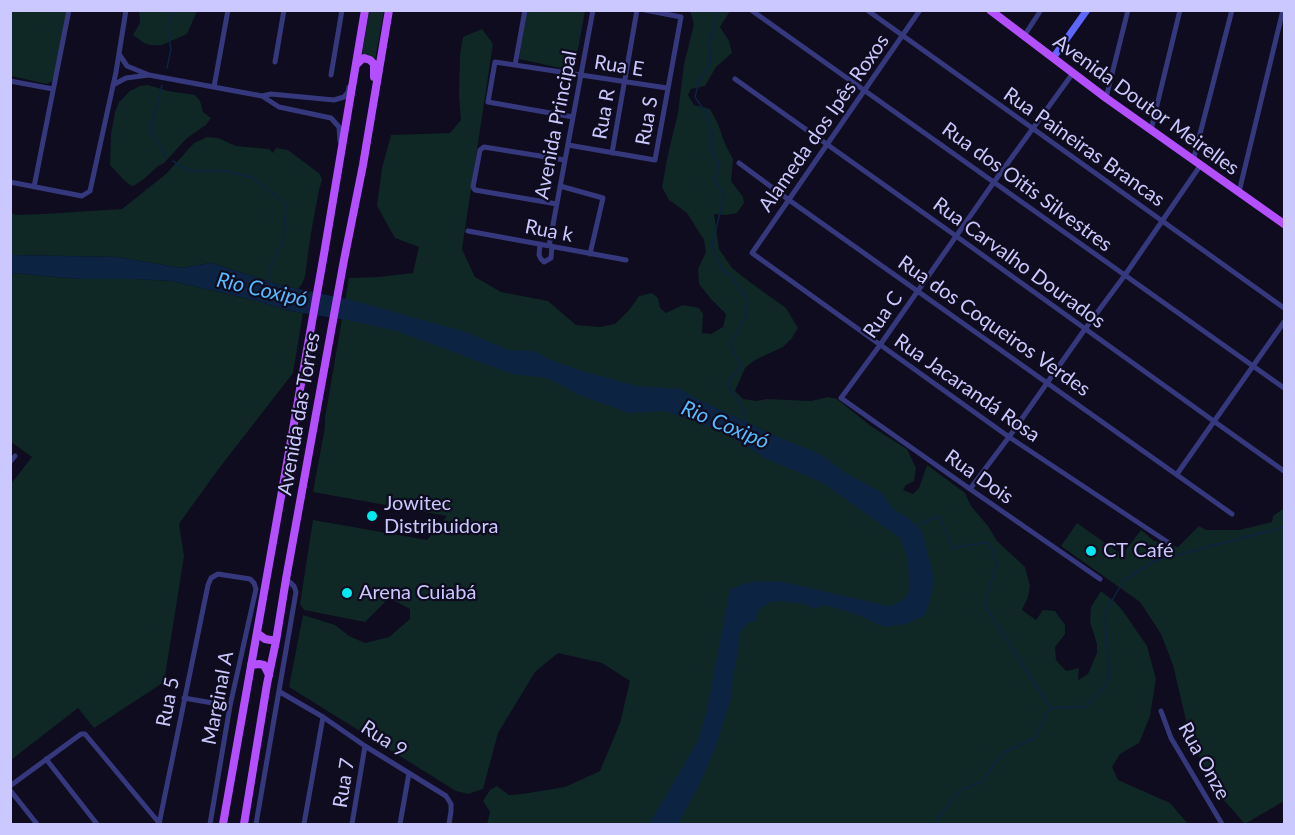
<!DOCTYPE html>
<html>
<head>
<meta charset="utf-8">
<style>
	body { margin:0 }
	#map { position:relative; width:1295px; height:835px; overflow:hidden; background:#0e0c1e; font-family:Lato,sans-serif }
	canvas { display:block }
	.frame { position:absolute; inset:0; border:12px solid #cbc8ff; pointer-events:none }
</style>
</head>
<body>
<div id="map">
<canvas width="1295" height="835"></canvas>
<div class="frame"></div>
</div>
<script>
const context = document.querySelector('canvas').getContext('2d');
context.lineJoin = 'round';
function fill(path, color) { context.fillStyle = color; context.fill(path, 'evenodd'); }
const poly = rows => new Path2D(rows.map(r => 'M' + r).join(''));
function stroke(path, color, width, dash) { context.strokeStyle = color; context.lineWidth = width; context.lineCap = dash ? 'butt' : 'round'; context.setLineDash(dash || []); context.stroke(path); }
function drawText(font, color, halo, rows, align = 'center') {
  context.font = font + ' Lato,sans-serif'; context.lineWidth = 4.5; context.setLineDash([]); context.textBaseline = 'middle'; context.strokeStyle = halo; context.fillStyle = color; for (const [text, x, y, turn = 0] of rows) {
    context.save(); context.translate(x, y); context.rotate((+turn || 0) * Math.PI / 180); context.textAlign = isNaN(turn) ? turn : align; if (halo) context.strokeText(text, 0, 0); context.fillText(text, 0, 0); context.restore();
  }
}
const green = poly([
	[11,11,68,11,54,78,52,81,47,84,11,76],
	[139,11,139,10,197,11,187,34,162,45,150,45,144,43,133,35,140,23],
	[369,11,384,11,375,60,366,55,362,54],
	[526,11,585,11,574,71,519,59],
	[690,11,730,11,720,27,729,41,732,53,716,67,705,86,691,89,688,95,694,105,710,109,718,124,725,144,733,159,731,181,743,197,744,203,737,213,726,215,714,214,719,249,732,268,751,283,786,308,798,328,792,338,783,347,755,360,745,368,735,391,743,399,757,401,767,399,811,401,828,397,837,399,872,427,907,449,916,468,914,481,906,485,903,490,913,494,919,488,927,465,965,493,971,506,988,526,997,541,1025,567,1030,586,1028,597,1022,610,1036,620,1043,610,1055,611,1065,625,1065,634,1055,647,1056,660,1066,671,1079,668,1078,680,1088,674,1097,653,1097,644,1090,622,1091,607,1101,591,1115,602,1123,611,1147,646,1156,679,1150,716,1139,743,1120,754,1112,767,1118,780,1170,803,1188,824,487,824,490,812,483,801,490,790,497,786,509,795,522,794,565,787,600,771,620,723,630,681,602,663,558,653,535,672,498,733,483,789,468,794,456,791,289,687,303,615,335,625,349,636,365,643,389,637,410,619,410,609,389,598,365,622,304,610,300,604,313,520,427,540,447,516,313,492,325,427,325,418,349,278,379,277,413,273,419,247,395,238,377,206,382,168,391,135,450,133,461,120,459,96,460,54,463,37,482,29,493,44,462,249,475,277,501,292,548,301,576,325,600,327,615,324,630,309,639,296,652,293,658,298,660,308,666,313,683,305,699,308,703,314,702,333,711,334,723,327,726,314,711,299,699,284,698,269,706,252,704,240,687,213,669,200,662,187,668,154,678,113,684,64,694,24],
	[148,85,168,91,195,95,200,101,203,112,211,118,206,125,187,138,164,163,158,166,144,179,135,185,131,186,124,180,110,165,111,134,115,112,119,102,130,91,140,86],
	[207,137,218,138,236,146,269,149,273,153,276,148,288,150,320,174,322,180,319,190,311,233,305,276,302,284,298,289,280,285,211,263,181,268,117,257,11,255,11,213,16,215,43,214,122,209,166,174,194,143],
	[11,273,80,279,135,279,172,281,258,301,285,310,303,313,293,373,217,471,179,524,184,556,164,682,94,728,78,708,11,760,10,485,32,457,11,442],
	[1284,508,1284,801,1245,824,1221,797,1191,742,1173,665,1161,634,1140,602,1061,546,1077,523,1122,555,1141,530,1154,541,1178,547,1199,526,1206,530,1239,530,1272,522,1273,516]
]);
const water = poly([
	[10,255,117,257,181,268,211,263,280,285,355,301,466,332,509,350,534,351,550,360,589,373,636,386,680,389,695,398,778,437,820,454,844,472,881,492,894,510,906,516,922,531,934,578,929,604,924,616,906,624,884,627,861,616,826,605,814,609,805,604,781,601,771,602,757,611,756,621,748,623,740,633,740,642,733,675,731,699,716,746,702,779,678,824,649,824,698,741,707,709,730,589,747,583,759,581,783,582,888,606,898,603,908,595,909,586,908,559,900,538,823,483,765,458,726,434,691,420,664,411,629,413,579,395,547,378,512,374,397,331,352,321,285,310,258,301,172,281,135,279,80,279,11,273]
]);
const stream = poly([
	[718,10,709,41,711,62,699,81,695,97,708,116,713,156,719,165,714,179,724,196,712,246,723,271,730,275,748,300,746,316,730,344,741,367,727,384,741,405,746,424],
	[167,68,171,49,167,29,173,10],
	[162,85,150,129,166,157],
	[173,161,189,171,226,171,253,178,286,204,283,242,268,273,270,280],
	[915,526,939,516,953,548,989,542,997,563,984,605,1050,707],
	[935,824,943,811,960,790,981,782,1003,753,1036,737,1050,708,1086,707,1109,681,1105,613,1123,581,1154,561,1284,527]
]);
const street = poly([
	[751,10,1284,388],
	[867,10,1284,308],
	[920,10,752,253,1009,437,1169,543],
	[1024,36,1041,10],
	[275,62,284,10],
	[515,65,525,10],
	[1073,73,994,182,880,345,841,398,970,489,1100,579],
	[149,75,262,96,279,107,331,118,339,127,340,141],
	[331,75,342,10],
	[735,79,956,236,1215,422,1284,471],
	[10,81,53,89],
	[113,85,126,78,149,75,127,66,119,54],
	[214,87,228,10],
	[262,96,271,94,334,100,344,97,348,92,349,87],
	[1106,98,1128,10],
	[573,117,488,102,495,62,667,88],
	[1151,130,1180,10],
	[568,145,655,160,681,17,645,10],
	[612,153,637,10],
	[1193,161,1232,10],
	[739,163,789,200,1232,514],
	[10,182,82,196,90,191,116,72,126,10],
	[560,186,603,198,590,254],
	[34,187,69,10],
	[1239,192,1283,10],
	[557,204,475,190,473,187,480,150,484,147,565,160],
	[468,231,626,260],
	[540,244,539,255,541,259,544,262,551,258,552,246],
	[549,246,593,10],
	[10,462,15,456],
	[1177,474,1284,322],
	[970,489,1009,437,1085,329,1125,275,1200,166],
	[280,692,323,717,365,746,446,796,451,804,451,811,449,824],
	[184,698,230,706],
	[1161,711,1171,738,1222,824],
	[46,759,97,824],
	[10,786,81,734,85,734,160,824],
	[10,790,37,824],
	[159,824,208,585,211,578,218,574,250,579,254,583,256,589,230,706,210,824],
	[256,824,296,592,294,586,286,579],
	[304,824,323,717],
	[352,824,365,746],
	[400,824,409,773]
]);
const secondary = poly([
	[1053,58,1087,10]
]);
const primary = poly([
	[990,10,1106,98,1284,224],
	[357,64,361,60,364,58,370,60,374,64,374,77],
	[257,633,265,639,276,641],
	[251,665,259,664,264,665,269,675],
	[223,824,324,254,365,10],
	[244,824,267,684,276,641,286,579,344,260,363,165,389,10]
]);
const markers = [
	[372,516,6,"#00e9f3"],
	[1091,551,6,"#00e9f3"],
	[347,593,6,"#00e9f3"]
];
const streetNames = [
	["Rua E",619,66,9],
	["Avenida Doutor Meirelles",1146,105,36],
	["Rua R",604,114,-80],
	["Rua S",647,121,-80],
	["Alameda dos Ipês Roxos",824,123,-55],
	["Avenida Principal",556,125,-79],
	["Rua Paineiras Brancas",1084,147,35],
	["Rua dos Oitis Silvestres",1027,187,36],
	["Rua k",549,231,11],
	["Rua Carvalho Dourados",1019,263,36],
	["Rua C",883,315,-55],
	["Rua dos Coqueiros Verdes",994,326,35],
	["Rua Jacarandá Rosa",967,388,35],
	["Avenida das Torres",299,414,-80],
	["Rua Dois",979,477,35],
	["Marginal A",218,698,-79],
	["Rua 5",168,702,-79],
	["Rua 9",384,739,33],
	["Rua Onze",1204,761,61],
	["Rua 7",344,783,-81]
];
const poiNames = [
	["Jowitec",384,504],
	["Distribuidora",384,527],
	["CT Café",1103,551],
	["Arena Cuiabá",359,593]
];
const waterNames = [
	["Rio Coxipó",262,290,13],
	["Rio Coxipó",725,425,23]
];
fill(green, '#0f2725');
fill(water, '#0c2342');
stroke(stream, '#0c2342', 1.5);
stroke(street, '#36387d', 5);
stroke(secondary, '#5f65ff', 7);
stroke(primary, '#b34fff', 8);
for (const [x, y, r, color] of markers) { const dot = new Path2D(); dot.arc(x, y, r, 0, 2 * Math.PI); context.fillStyle = color; context.fill(dot); stroke(dot, '#0e0c1e', 2); }
drawText('20px', '#cbc8ff', '#0e0c1e', streetNames);
drawText('20px', '#cbc8ff', '#0e0c1e', poiNames, 'left');
drawText('italic 21px', '#56bbff', '#0e0c1e', waterNames);
</script>
</body>
</html>
